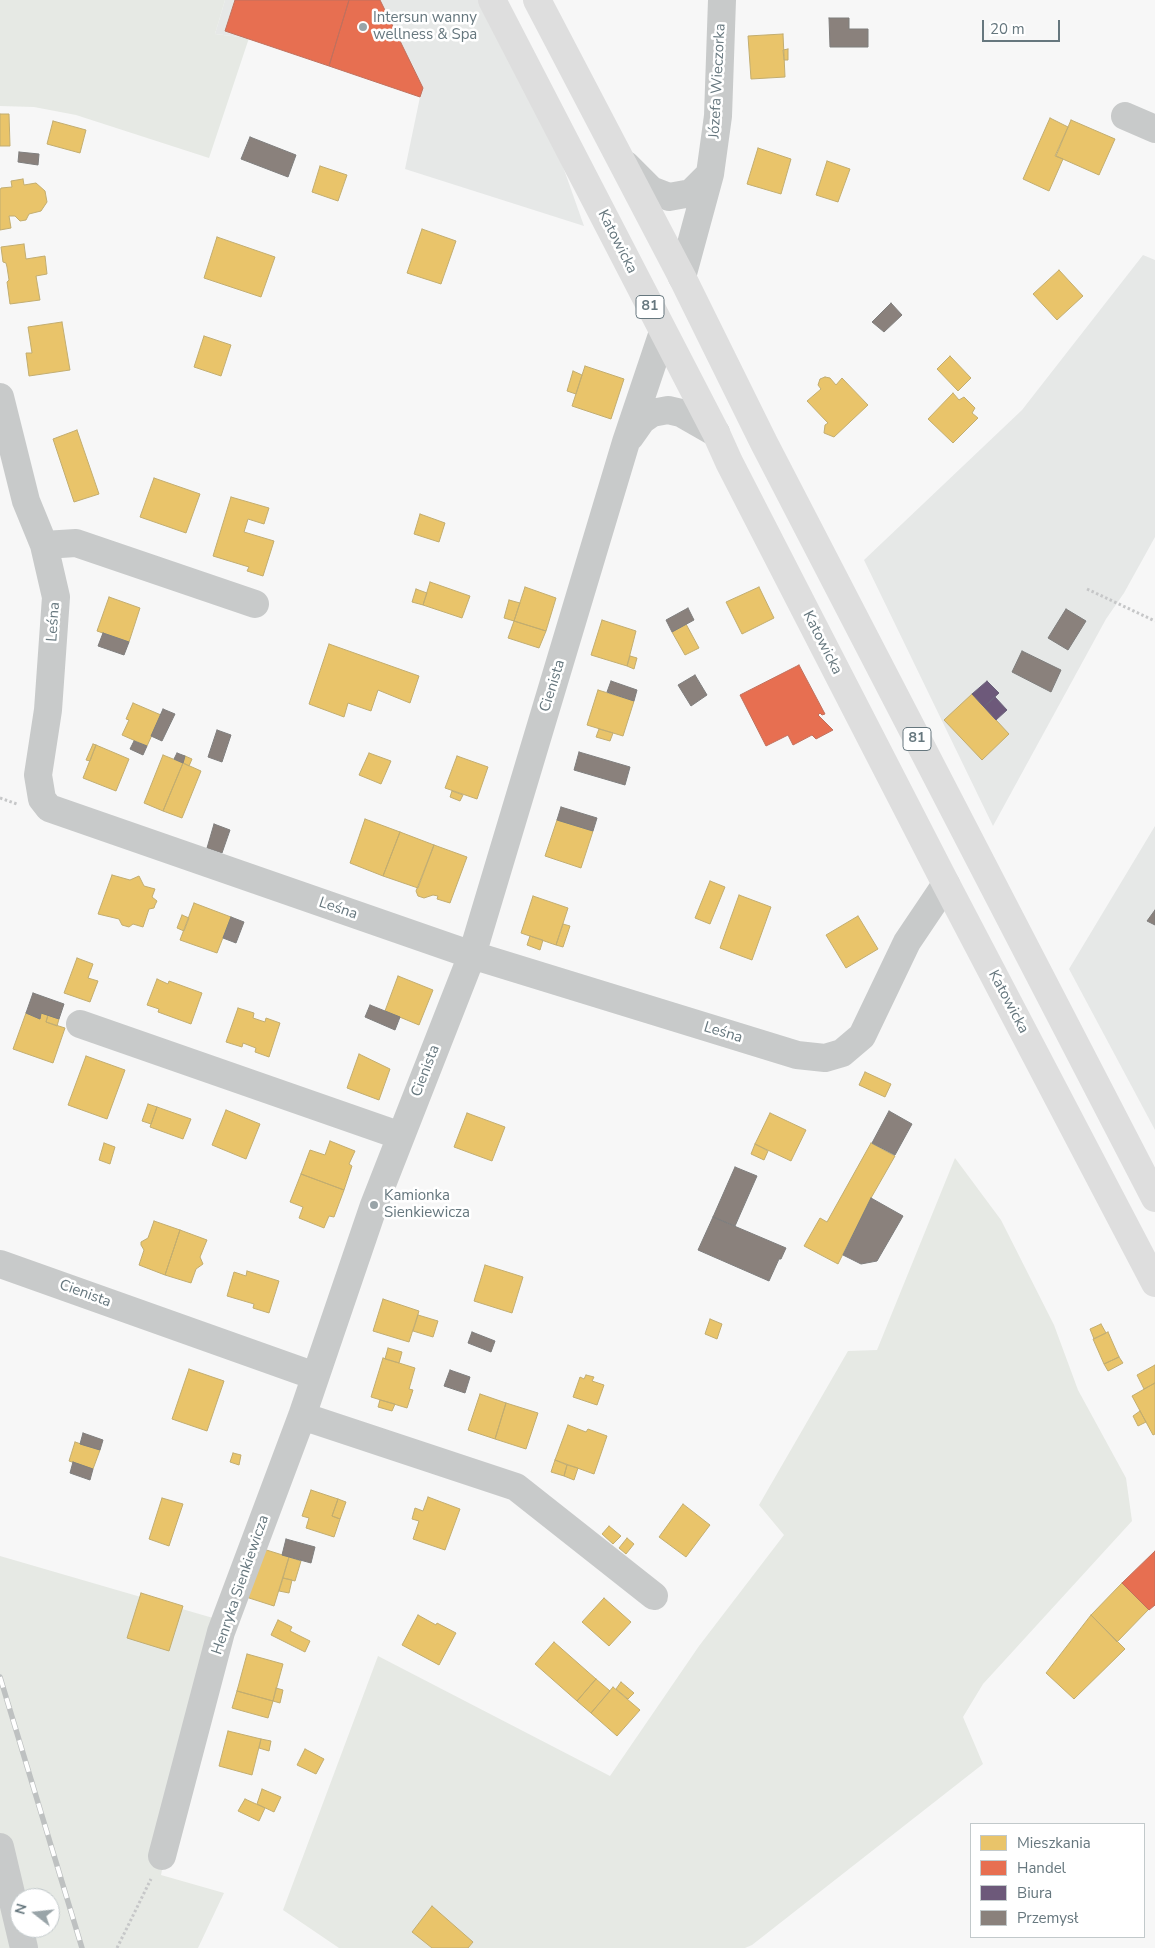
<!DOCTYPE html>
<html>
<head>
<meta charset="utf-8">
<style>
	body { margin:0 }
	#map { position:relative; width:1155px; height:1948px; overflow:hidden; background:#f7f7f7; font-family:"Nunito Sans",sans-serif }
	canvas { display:block }
	.legend { position:absolute; left:970px; top:1823px; width:175px; height:115px; box-sizing:border-box; background:#fff; border:1px solid #c2c9cb; margin:0; padding:6px 9px; list-style:none; font-size:15px; color:#66777e }
	.legend li { display:flex; align-items:center; gap:10px; height:25px }
	.legend b { width:25px; border:1px solid #c2c9cb }
	.north { position:absolute; left:10px; top:1888px; width:50px; height:50px; box-sizing:border-box; background:#fff; border:1px solid #c2c9cb; border-radius:50%; rotate:286deg; font-size:14px; font-weight:700; line-height:20px; text-align:center; color:#66777e }
	.north::after { content:''; display:block; margin:auto; width:18px; height:22px; background:#99a4a8; clip-path:polygon(50% 0,100% 100%,50% 72%,0 100%) }
	.scale { position:absolute; left:982px; top:20px; width:78px; height:22px; box-sizing:border-box; border:2px solid #66777e; border-top:0; padding-left:6px; font-size:15px; line-height:18px; white-space:nowrap; color:#66777e; -webkit-text-stroke:4px #fff; paint-order:stroke }
</style>
</head>
<body>
<div id="map">
<canvas width="1155" height="1948"></canvas>
<ul class="legend">
<li><b style="height:14px;background:#e9c46a"></b>Mieszkania</li>
<li><b style="height:14px;background:#e76f51"></b>Handel</li>
<li><b style="height:14px;background:#6d597a"></b>Biura</li>
<li><b style="height:14px;background:#8a817c"></b>Przemysł</li>
</ul>
<div class="north">N</div>
<div class="scale">20 m</div>
</div>
<script>
const context = document.querySelector('canvas').getContext('2d');
context.lineJoin = 'round';
function fill(path, color) { context.fillStyle = color; context.fill(path, 'evenodd'); }
const poly = rows => new Path2D(rows.map(r => 'M' + r).join(''));
function stroke(path, color, width, dash) { context.strokeStyle = color; context.lineWidth = width; context.lineCap = dash ? 'butt' : 'round'; context.setLineDash(dash || []); context.stroke(path); }
function drawText(font, color, halo, rows, align = 'center') {
  context.font = font + ' "Nunito Sans",sans-serif'; context.lineWidth = 5; context.setLineDash([]); context.textBaseline = 'middle'; context.strokeStyle = halo; context.fillStyle = color; for (const [text, x, y, turn = 0] of rows) {
    context.save(); context.translate(x, y); context.rotate((+turn || 0) * Math.PI / 180); context.textAlign = isNaN(turn) ? turn : align; if (halo) context.strokeText(text, 0, 0); context.fillText(text, 0, 0); context.restore();
  }
}
const built = poly([
	[225,0,504,0,584,226,405,169,420,97,249,38,215,34],
	[1143,255,1155,260,1155,537,1124,593,1106,619,993,826,864,560,1022,410],
	[1155,826,1155,1130,1069,969]
]);
const green = poly([
	[0,0,225,0,215,34,249,38,209,158,76,115,34,107,0,106],
	[955,1158,1001,1220,1054,1325,1078,1390,1126,1478,1132,1521,983,1684,963,1717,983,1764,752,1945,745,1948,339,1948,283,1910,378,1656,610,1776,699,1646,784,1535,759,1505,848,1351,877,1350],
	[0,1556,213,1618,161,1875,224,1893,198,1948,0,1948],
	[20,1898,50,1898,50,1928,20,1928]
]);
const homes = poly([
	[783,34,785,77,751,79,748,36,783,34],
	[788,49,788,60,784,60,783,50,788,49],
	[0,114,9,114,10,146,0,146,0,114],
	[1050,118,1068,127,1055,156,1063,159,1049,191,1023,179,1050,118],
	[1071,120,1115,139,1099,175,1056,156,1071,120],
	[53,121,86,130,80,153,47,144,53,121],
	[758,148,791,159,781,194,747,184,758,148],
	[827,161,850,169,838,202,816,195,827,161],
	[320,166,347,175,338,201,312,192,320,166],
	[23,179,24,185,36,183,45,191,47,202,41,211,29,214,26,220,20,221,15,216,9,216,11,228,0,230,0,190,1,188,12,187,11,181,23,179],
	[422,229,456,241,441,284,407,273,422,229],
	[217,237,275,257,261,297,204,278,217,237],
	[24,244,26,259,45,256,47,274,36,276,40,300,10,304,7,282,9,280,7,267,6,263,3,262,1,247,24,244],
	[1059,270,1083,296,1057,320,1033,294,1059,270],
	[62,322,70,370,29,376,26,353,32,353,28,327,62,322],
	[204,336,231,345,221,376,194,367,204,336],
	[950,356,971,378,958,391,937,369,950,356],
	[585,366,624,379,611,419,572,406,585,366],
	[573,371,582,375,576,394,567,391,573,371],
	[825,377,830,378,836,385,842,378,868,405,834,437,824,433,825,425,828,423,807,401,821,389,818,385,820,379,825,377],
	[953,393,959,400,964,397,975,408,972,413,978,418,953,443,928,419,953,393],
	[77,430,99,494,74,502,53,439,77,430],
	[154,478,200,494,186,533,140,517,154,478],
	[231,497,269,508,264,524,248,519,244,532,274,541,263,576,247,571,249,567,213,556,231,497],
	[420,514,445,523,439,542,414,534,420,514],
	[430,582,470,596,462,618,423,605,430,582],
	[525,587,556,598,546,631,514,621,525,587],
	[759,587,774,618,742,634,726,602,759,587],
	[416,589,427,593,423,605,412,602,416,589],
	[109,597,140,608,129,642,97,631,109,597],
	[509,600,520,603,514,621,504,618,509,600],
	[602,620,636,631,627,666,591,655,602,620],
	[514,621,546,631,539,648,508,638,514,621],
	[686,624,699,648,685,655,672,632,686,624],
	[329,644,419,676,410,703,378,690,371,711,348,703,344,717,309,704,329,644],
	[630,656,637,658,634,669,627,666,630,656],
	[598,690,634,701,623,736,587,725,598,690],
	[972,694,1009,734,982,760,944,720,972,694],
	[133,703,161,715,147,746,122,735,129,720,126,719,133,703],
	[599,729,613,733,610,741,596,737,599,729],
	[93,744,96,745,90,761,86,760,93,744],
	[96,745,129,759,116,791,83,778,96,745],
	[369,753,391,761,381,784,359,775,369,753],
	[163,755,183,763,163,811,144,803,163,755],
	[185,756,192,759,189,766,183,763,185,756],
	[457,756,488,767,477,799,445,788,457,756],
	[183,763,201,771,182,818,163,811,183,763],
	[452,791,463,795,460,801,450,797,452,791],
	[365,819,400,832,383,876,350,863,365,819],
	[557,820,593,831,581,868,545,856,557,820],
	[400,832,434,845,418,888,383,876,400,832],
	[434,845,467,857,450,903,437,899,438,896,433,895,424,898,418,896,416,891,434,845],
	[112,875,130,880,139,876,144,886,155,889,152,897,157,901,155,905,154,908,149,909,143,927,133,924,129,927,122,925,119,919,98,914,112,875],
	[710,881,725,887,710,924,695,918,710,881],
	[739,895,771,907,752,960,720,948,739,895],
	[533,896,568,908,556,945,521,933,533,896],
	[194,903,231,917,217,953,180,940,194,903],
	[182,915,189,918,184,931,177,928,182,915],
	[858,916,878,949,846,968,826,935,858,916],
	[563,924,570,926,563,947,556,945,563,924],
	[530,936,543,940,540,950,527,945,530,936],
	[77,958,93,964,88,978,98,981,90,1002,64,993,77,958],
	[398,976,433,990,419,1025,385,1011,398,976],
	[157,979,168,984,169,981,202,993,191,1024,158,1012,159,1009,147,1005,157,979],
	[238,1008,254,1013,253,1018,265,1022,266,1018,280,1023,269,1057,255,1052,256,1048,243,1043,242,1047,226,1042,238,1008],
	[26,1013,40,1019,41,1013,48,1015,46,1022,65,1028,53,1063,13,1049,26,1013],
	[48,1015,59,1019,57,1026,46,1022,48,1015],
	[359,1054,390,1069,379,1100,347,1088,359,1054],
	[86,1056,125,1070,107,1119,68,1105,86,1056],
	[865,1072,891,1084,885,1097,859,1085,865,1072],
	[148,1104,157,1107,151,1124,142,1121,148,1104],
	[157,1107,191,1119,183,1139,150,1127,157,1107],
	[226,1110,260,1124,246,1159,212,1145,226,1110],
	[467,1113,505,1127,492,1161,454,1147,467,1113],
	[770,1113,806,1130,791,1161,755,1144,770,1113],
	[330,1141,355,1151,349,1164,352,1166,344,1190,301,1174,310,1150,325,1155,330,1141],
	[104,1143,115,1147,110,1164,99,1160,104,1143],
	[871,1143,895,1156,871,1198,838,1264,804,1246,820,1218,827,1222,871,1143],
	[755,1144,768,1151,764,1160,751,1154,755,1144],
	[301,1174,344,1190,334,1217,329,1216,324,1228,299,1218,303,1207,290,1202,301,1174],
	[154,1221,180,1230,165,1275,139,1265,144,1250,141,1245,141,1242,148,1238,154,1221],
	[180,1230,207,1240,200,1257,203,1264,196,1269,191,1283,165,1275,180,1230],
	[485,1265,523,1277,512,1313,474,1301,485,1265],
	[247,1271,279,1281,269,1313,253,1308,254,1304,227,1296,234,1272,246,1276,247,1271],
	[383,1299,419,1311,409,1342,373,1331,383,1299],
	[418,1315,438,1321,433,1337,413,1331,418,1315],
	[710,1319,722,1324,717,1339,705,1334,710,1319],
	[1101,1324,1106,1333,1094,1339,1090,1329,1101,1324],
	[1108,1332,1119,1357,1104,1364,1093,1339,1108,1332],
	[388,1348,402,1352,399,1363,385,1359,388,1348],
	[1119,1357,1123,1363,1108,1371,1104,1364,1119,1357],
	[383,1358,415,1368,409,1389,413,1390,407,1408,371,1397,383,1358],
	[1155,1365,1155,1383,1144,1389,1137,1375,1155,1365],
	[189,1369,224,1381,207,1431,172,1419,189,1369],
	[586,1375,594,1377,592,1381,604,1385,597,1405,573,1397,580,1377,584,1379,586,1375],
	[1155,1383,1155,1434,1153,1435,1132,1396,1155,1383],
	[480,1394,506,1403,495,1439,468,1430,480,1394],
	[380,1400,395,1404,392,1411,378,1407,380,1400],
	[506,1403,538,1413,526,1449,495,1439,506,1403],
	[1140,1411,1146,1422,1138,1426,1133,1416,1140,1411],
	[568,1425,586,1432,588,1429,607,1436,594,1474,555,1460,568,1425],
	[75,1442,100,1450,93,1469,69,1461,75,1442],
	[233,1453,241,1455,239,1465,230,1462,233,1453],
	[555,1460,567,1465,564,1476,551,1472,555,1460],
	[567,1465,578,1468,574,1480,564,1476,567,1465],
	[311,1490,338,1499,332,1516,340,1519,334,1537,306,1528,309,1518,302,1516,311,1490],
	[428,1497,460,1509,445,1550,413,1539,419,1521,412,1519,415,1508,423,1511,428,1497],
	[162,1498,183,1504,169,1546,149,1539,162,1498],
	[338,1499,346,1502,340,1519,332,1516,338,1499],
	[683,1504,710,1525,686,1557,659,1537,683,1504],
	[609,1526,621,1536,613,1544,602,1534,609,1526],
	[627,1538,634,1544,626,1554,619,1548,627,1538],
	[260,1548,289,1557,274,1606,246,1597,260,1548],
	[289,1557,301,1561,295,1581,283,1578,289,1557],
	[283,1578,292,1580,289,1593,279,1591,283,1578],
	[1122,1583,1149,1609,1117,1642,1091,1615,1122,1583],
	[141,1593,183,1606,169,1651,127,1638,141,1593],
	[604,1598,631,1622,609,1646,582,1622,604,1598],
	[418,1615,436,1625,437,1623,456,1633,439,1665,402,1645,418,1615],
	[1091,1615,1125,1649,1074,1699,1046,1673,1091,1615],
	[278,1620,292,1627,290,1631,310,1641,305,1652,271,1635,278,1620],
	[554,1642,596,1679,577,1701,535,1664,554,1642],
	[247,1654,283,1664,273,1701,237,1691,247,1654],
	[596,1679,610,1691,591,1713,577,1701,596,1679],
	[621,1682,634,1693,628,1699,616,1689,621,1682],
	[613,1687,640,1710,617,1736,591,1713,613,1687],
	[276,1688,283,1690,280,1703,273,1701,276,1688],
	[237,1691,273,1701,268,1718,232,1708,237,1691],
	[228,1731,261,1739,252,1775,219,1766,228,1731],
	[261,1739,271,1741,269,1751,259,1748,261,1739],
	[305,1749,324,1759,316,1774,297,1765,305,1749],
	[262,1789,281,1797,274,1812,257,1804,262,1789],
	[245,1799,265,1808,259,1821,238,1811,245,1799],
	[432,1906,473,1942,468,1948,432,1948,412,1932,432,1906]
]);
const shops = poly([
	[235,0,349,0,329,66,225,31,235,0],
	[349,0,380,0,423,88,420,97,329,66,349,0],
	[799,665,825,714,822,715,820,713,818,715,833,730,816,739,812,735,793,745,788,735,766,746,740,695,799,665],
	[1155,1551,1155,1605,1149,1610,1122,1583,1155,1551]
]);
const offices = poly([
	[987,681,999,693,984,707,972,694,987,681],
	[995,697,1007,710,996,720,984,707,995,697]
]);
const industry = poly([
	[829,18,849,18,849,29,868,29,868,47,830,47,829,18],
	[250,137,296,155,288,177,241,159,250,137],
	[19,152,39,154,38,165,18,162,19,152],
	[891,303,902,315,884,332,872,322,891,303],
	[688,608,694,620,672,632,666,620,688,608],
	[1066,609,1086,621,1068,650,1048,638,1066,609],
	[103,633,129,642,124,655,98,646,103,633],
	[1022,651,1061,670,1051,692,1012,672,1022,651],
	[695,675,707,695,691,706,678,685,695,675],
	[611,681,637,690,634,701,607,692,611,681],
	[163,709,175,714,162,741,151,736,163,709],
	[217,730,231,735,222,762,208,757,217,730],
	[134,741,147,746,143,755,130,749,134,741],
	[579,752,630,767,625,785,574,770,579,752],
	[177,753,185,756,183,763,174,759,177,753],
	[561,807,597,818,593,831,557,820,561,807],
	[214,824,230,830,222,853,207,848,214,824],
	[1155,910,1155,925,1147,921,1155,910],
	[231,917,244,922,236,943,223,938,231,917],
	[33,993,64,1004,59,1019,41,1013,40,1019,26,1013,33,993],
	[370,1005,400,1017,395,1030,365,1017,370,1005],
	[889,1111,912,1124,895,1155,872,1143,889,1111],
	[735,1167,757,1176,735,1226,713,1217,735,1167],
	[871,1198,903,1216,877,1261,861,1264,843,1255,871,1198],
	[713,1217,786,1248,781,1259,779,1259,769,1281,698,1250,713,1217],
	[472,1332,495,1341,491,1352,468,1343,472,1332],
	[450,1370,470,1377,465,1393,444,1386,450,1370],
	[83,1433,103,1440,100,1450,80,1444,83,1433],
	[73,1462,93,1469,90,1480,70,1473,73,1462],
	[286,1539,315,1547,311,1563,282,1555,286,1539]
]);
const path = poly([
	[1087,589,1155,621],
	[0,798,17,804],
	[117,1948,151,1879]
]);
const minor = poly([
	[1125,116,1155,129],
	[626,165,651,190,669,197,691,193,710,174],
	[682,277,710,174,718,116,722,0],
	[0,397,26,501,44,545,56,597,48,710,38,775,42,799,49,808,472,955,797,1055,825,1058,842,1053,862,1036,907,942,946,884],
	[630,437,642,420,652,413,668,410,681,413,716,433],
	[44,545,76,543,255,604],
	[80,1024,401,1136],
	[0,1264,315,1376],
	[302,1416,516,1487,654,1596],
	[0,1847,24,1948],
	[162,1856,221,1632,302,1416,374,1205,472,955,626,442,663,332]
]);
const major = poly([
	[492,0,716,433,729,462,946,884,1155,1283],
	[537,0,682,277,764,443,1155,1198]
]);
const rail = poly([
	[0,1677,82,1948]
]);
const markers = [
	[363,27,5,"#99a4a8"],
	[374,1205,5,"#99a4a8"]
];
const shields = [
	[650,307,28],
	[917,739,28]
];
const shieldNames = [
	["81",650,307],
	["81",917,739]
];
const poiNames = [
	["Intersun wanny",373,18],
	["wellness & Spa",373,35],
	["Kamionka",384,1196],
	["Sienkiewicza",384,1213]
];
const streetNames = [
	["Józefa Wieczorka",718,81,-87],
	["Katowicka",617,242,63],
	["Leśna",54,622,-86],
	["Katowicka",822,643,63],
	["Cienista",553,686,-73],
	["Leśna",338,909,19],
	["Katowicka",1008,1002,62],
	["Leśna",723,1033,17],
	["Cienista",426,1071,-69],
	["Cienista",85,1294,20],
	["Henryka Sienkiewicza",241,1585,-71]
];
fill(built, '#e6e8e7');
fill(green, '#e6e9e4');
fill(homes, '#e9c46a');
stroke(homes, '#c2ad70', 1);
fill(shops, '#e76f51');
stroke(shops, '#c0715e', 1);
fill(offices, '#6d597a');
stroke(offices, '#6b627b', 1);
fill(industry, '#8a817c');
stroke(industry, '#7f7e7d', 1);
stroke(path, '#c6c7c8', 3, [2.5, 2.5]);
stroke(minor, '#c8caca', 28);
stroke(major, '#dedede', 28);
stroke(rail, '#bec1c1', 5.5);
stroke(rail, '#fff', 4, [11]);
for (const [x, y, r, color] of markers) { const dot = new Path2D(); dot.arc(x, y, r, 0, 2 * Math.PI); context.fillStyle = color; context.fill(dot); stroke(dot, '#fff', 2); }
for (const [x, y, w] of shields) { const box = new Path2D(); box.roundRect(x - w / 2, y - 11.5, w, 23, 4); context.fillStyle = '#fff'; context.fill(box); stroke(box, '#66777e', 1); }
drawText('bold 14px', '#66777e', null, shieldNames);
drawText('15px', '#66777e', '#fff', poiNames, 'left');
drawText('15px', '#66777e', '#fff', streetNames);
</script>
</body>
</html>
